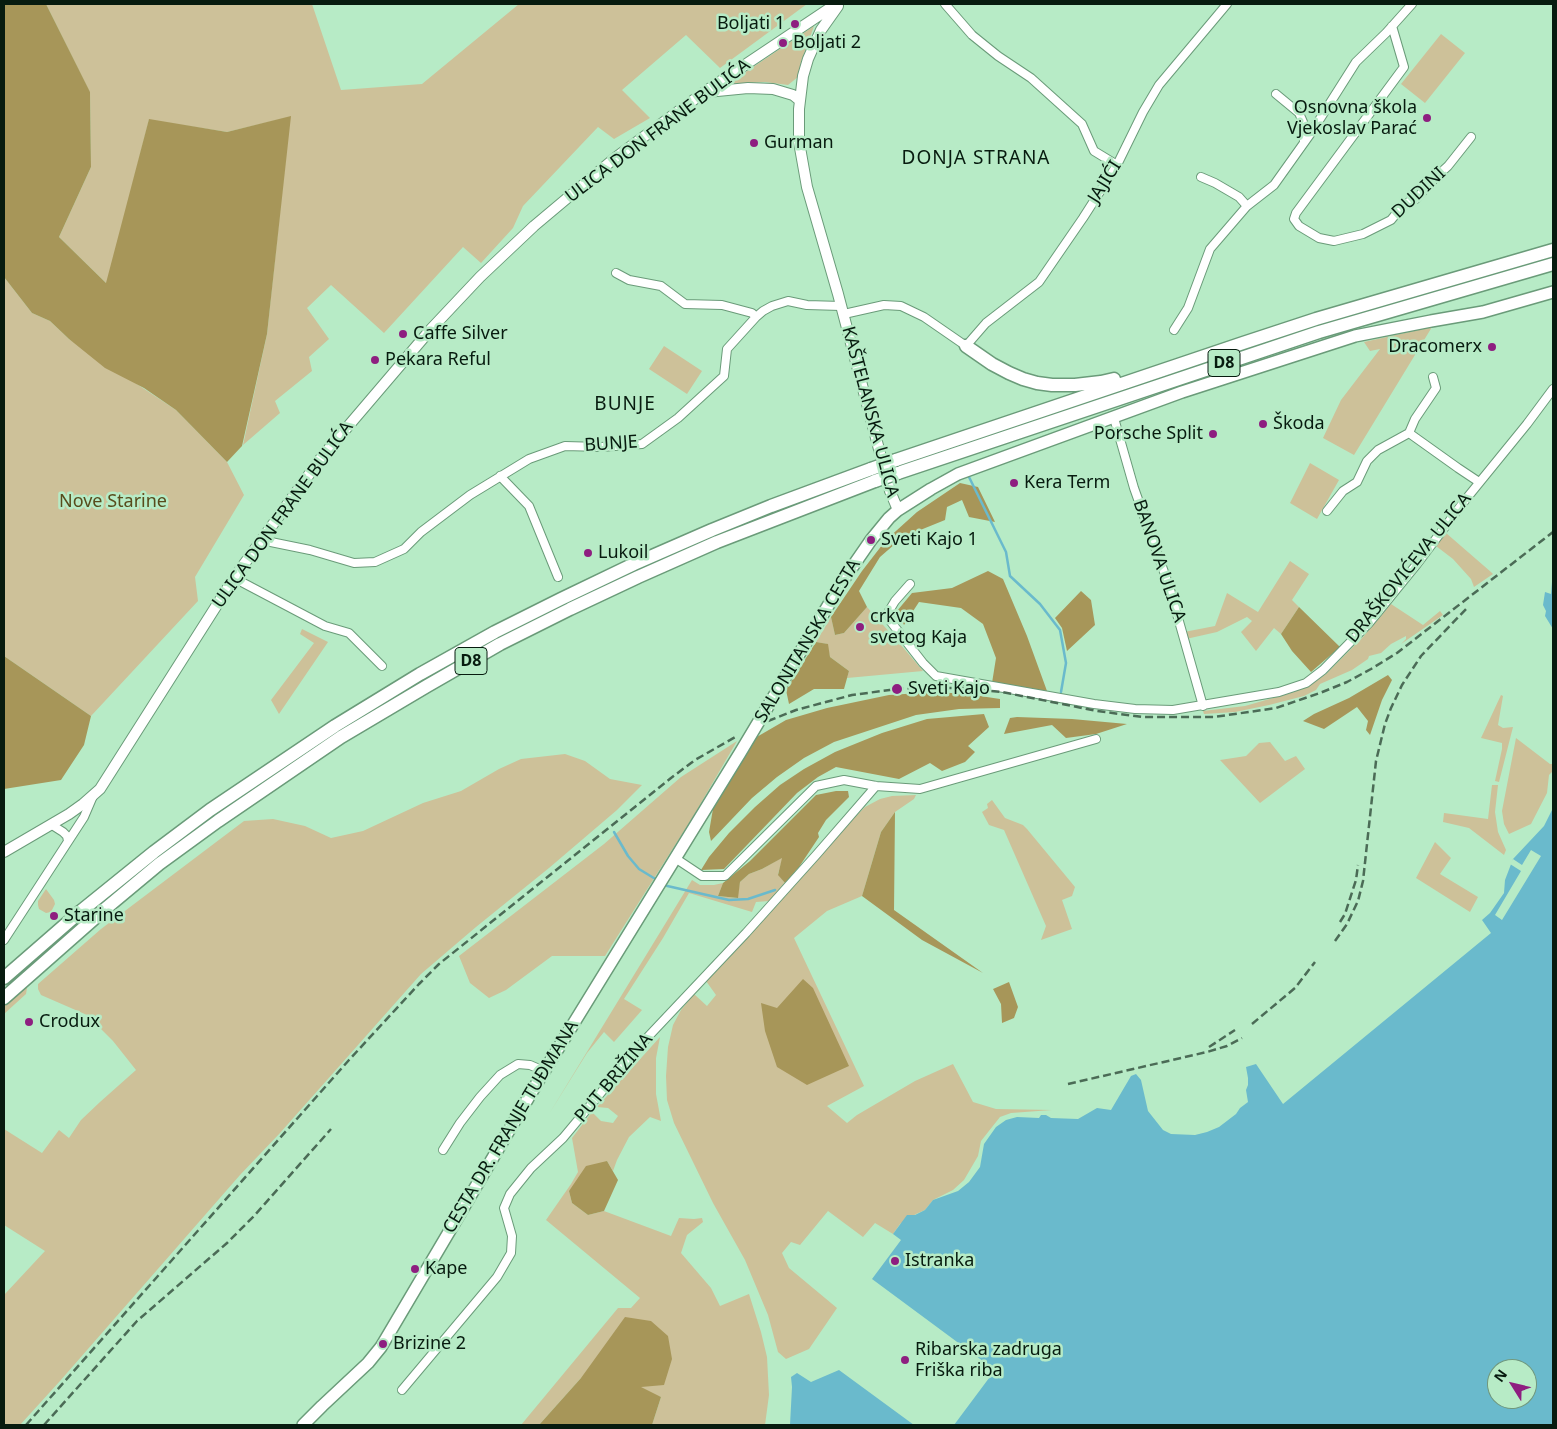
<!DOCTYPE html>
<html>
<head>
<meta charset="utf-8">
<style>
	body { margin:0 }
	#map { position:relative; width:1557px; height:1429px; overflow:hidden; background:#b7ebc6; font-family:"Noto Sans",sans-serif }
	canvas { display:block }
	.frame { position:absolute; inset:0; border:5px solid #071b0f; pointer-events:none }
	.north { position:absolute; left:1487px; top:1359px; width:50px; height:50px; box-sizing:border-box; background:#b7ebc6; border:1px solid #71987d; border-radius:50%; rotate:306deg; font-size:14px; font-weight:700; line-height:20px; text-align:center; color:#071b0f }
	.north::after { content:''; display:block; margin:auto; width:18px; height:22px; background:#8e1e80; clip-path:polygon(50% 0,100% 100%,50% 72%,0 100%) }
</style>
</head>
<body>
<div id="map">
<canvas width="1557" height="1429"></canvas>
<div class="frame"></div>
<div class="north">N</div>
</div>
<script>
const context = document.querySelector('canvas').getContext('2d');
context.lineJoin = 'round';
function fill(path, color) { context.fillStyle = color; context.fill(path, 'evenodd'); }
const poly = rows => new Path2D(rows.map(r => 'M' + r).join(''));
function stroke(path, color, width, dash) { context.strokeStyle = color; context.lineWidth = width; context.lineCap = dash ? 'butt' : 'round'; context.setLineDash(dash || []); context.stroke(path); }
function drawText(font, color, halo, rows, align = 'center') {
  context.font = font + ' "Noto Sans",sans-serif'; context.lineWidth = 5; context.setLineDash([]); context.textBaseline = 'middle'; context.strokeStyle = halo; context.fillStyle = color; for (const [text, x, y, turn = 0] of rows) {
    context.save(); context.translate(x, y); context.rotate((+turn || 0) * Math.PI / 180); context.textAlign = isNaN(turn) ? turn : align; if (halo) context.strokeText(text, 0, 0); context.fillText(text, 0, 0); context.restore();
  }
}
const green = poly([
	[46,4,312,4,341,90,422,84,519,4,807,4,720,68,686,35,622,90,650,118,614,139,598,127,523,206,513,228,481,263,463,247,384,333,331,285,307,308,329,339,309,357,312,371,275,401,280,413,243,445,267,334,290,117,227,132,149,120,107,284,59,237,91,167,90,93],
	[814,26,801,62,798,77,788,85,765,82,728,84],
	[1441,34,1465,53,1425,103,1401,84],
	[4,277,32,313,50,321,69,339,176,410,227,462,244,495,195,577,198,601,91,716,4,656],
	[1432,327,1354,455,1323,438,1341,400,1380,349,1370,351,1364,342],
	[664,346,702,371,687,394,649,369],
	[1310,463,1339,480,1317,519,1290,503],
	[1446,533,1491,572,1493,574,1474,587,1471,579,1453,559,1436,546],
	[1290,561,1309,574,1292,600,1299,607,1281,634,1274,628,1256,651,1241,632,1252,621,1247,617,1217,632,1186,639,1184,632,1215,626,1227,593,1258,612],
	[1391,604,1423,625,1440,611,1443,615,1401,644,1406,639,1406,636,1391,644,1381,653,1369,656,1368,659,1352,670,1320,684,1316,690,1304,696,1269,705,1235,712,1204,714,1203,711,1245,706,1294,692,1313,683,1326,674,1363,637],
	[867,607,901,645,923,671,847,678,849,671,830,657,827,644,816,642,831,617,835,635,844,633],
	[302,629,328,642,279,714,271,700,314,643,300,634],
	[1501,695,1503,696,1498,725,1503,728,1513,727,1499,782,1495,781,1502,749,1502,743,1481,738],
	[1516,738,1550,764,1553,764,1553,771,1549,775,1547,793,1531,824,1509,834,1504,824,1502,811],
	[737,741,694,815,605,956,552,956,506,990,489,998,470,983,459,956,604,844,681,777],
	[1270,742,1285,761,1296,756,1305,769,1260,803,1220,760,1246,756,1259,743],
	[565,754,585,761,610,779,642,785,617,810,549,868,476,927,421,974,280,1133,240,1175,60,1381,20,1425,4,1425,4,1295,45,1251,4,1225,4,1129,42,1153,59,1130,69,1138,81,1120,100,1102,136,1070,113,1041,87,1015,41,995,38,989,38,984,101,929,244,821,273,819,305,826,331,838,363,831,423,803,461,791,499,769,521,759],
	[1492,785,1498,785,1495,812,1498,832,1506,850,1504,855,1469,828,1443,822,1444,813,1488,819],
	[916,795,914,799,895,812,881,832,862,896,827,911,794,938,864,1086,827,1106,847,1123,857,1115,915,1081,953,1064,973,1102,996,1109,1052,1110,1011,1113,1000,1117,981,1141,978,1156,964,1180,953,1190,933,1200,925,1210,916,1214,900,1224,893,1234,875,1223,863,1237,828,1211,800,1245,791,1242,782,1253,789,1268,837,1308,809,1349,786,1359,778,1352,768,1315,745,1260,713,1203,674,1123,667,1100,666,1076,668,1047,673,1025,681,1010,694,994,707,1006,716,995,706,981,847,825,865,807,880,799,892,796],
	[992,800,1005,818,1023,825,1027,829,1075,887,1072,896,1062,900,1072,929,1041,940,1046,926,1004,830,989,825,982,812,988,808,987,804],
	[1435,842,1451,858,1440,874,1478,897,1470,912,1416,878],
	[783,857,778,874,785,883,769,901,756,902,752,912,689,893,663,938,624,999,642,1010,614,1042,604,1032,587,1053,549,1114,692,880,700,885,714,885,723,883,718,896,737,898,740,882,749,874,762,869],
	[46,889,54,900,55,904,51,912,46,913,39,909,38,905,38,901],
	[25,987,27,988,26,994,4,1014,4,1006],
	[660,1037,656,1058,656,1094,661,1121,650,1117,629,1137,617,1160,613,1171,607,1161,569,1191,572,1203,588,1215,604,1211,671,1236,679,1218,694,1219,702,1218,703,1222,687,1235,681,1253,711,1288,720,1306,749,1294,761,1332,767,1357,769,1395,765,1425,652,1425,661,1397,581,1378,539,1425,521,1425,618,1308,631,1308,640,1298,546,1220,571,1184,578,1172,572,1138,592,1112,601,1121,613,1123,618,1116,608,1108,597,1107]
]);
const forest = poly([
	[4,4,46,4,90,92,91,167,59,237,106,283,149,119,227,132,291,116,267,334,242,446,227,462,176,410,144,388,105,368,69,339,50,321,32,313,4,277],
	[960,483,978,487,995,522,969,517,962,500,947,507,945,520,903,537,880,557,859,591,867,607,844,633,835,635,831,617,862,571,886,540,917,512],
	[988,571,1003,579,1027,636,1047,691,992,683,996,658,983,624,961,608,919,602,904,625,897,611,912,593,952,588],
	[1081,591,1091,600,1095,625,1067,651,1062,628,1055,618],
	[1299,607,1340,647,1311,672,1292,651,1281,634],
	[816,642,828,644,830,657,849,671,844,689,814,689,789,704,786,690],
	[4,656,91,716,84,745,61,780,4,789],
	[1388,675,1392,680,1382,700,1370,735,1366,730,1368,721,1357,707,1324,729,1303,721,1314,714,1349,698],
	[936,692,967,694,1000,699,1000,708,959,709,916,715,834,742,804,758,777,777,752,798,711,841,709,832,714,803,755,738,786,720,827,708,889,695],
	[984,714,989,727,968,746,975,752,965,762,942,771,930,763,899,779,836,767,818,777,797,793,724,869,701,870,709,857,729,833,755,807,780,785,804,769,835,752,882,733,927,719],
	[1017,717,1072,719,1127,724,1096,734,1066,738,1052,725,1004,734,1010,718],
	[836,791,848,791,849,797,826,820,818,833,819,837,799,867,785,883,778,875,782,858,762,869,749,874,740,882,738,898,718,896,723,883,750,861,816,795],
	[895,812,894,910,983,973,922,940,862,896,881,832],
	[803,979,813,988,849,1066,807,1085,777,1067,765,1031,761,1003,777,1008],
	[1009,982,1018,1007,1014,1018,1002,1023,1001,1004,993,989],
	[607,1161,618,1180,604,1211,588,1215,572,1203,569,1191,586,1166],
	[625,1317,651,1321,668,1336,672,1359,664,1385,641,1387,661,1397,652,1425,539,1425,581,1378]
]);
const water = poly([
	[1552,582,1553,582,1553,629,1545,616,1546,611,1543,605,1545,592,1551,594],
	[1553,808,1553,1425,954,1425,995,1370,872,1279,901,1240,893,1234,907,1215,915,1215,925,1210,933,1200,958,1191,969,1182,980,1167,984,1144,996,1127,1006,1120,1017,1117,1039,1118,1041,1115,1046,1115,1051,1118,1078,1119,1097,1108,1111,1110,1131,1076,1136,1074,1141,1080,1148,1111,1163,1130,1171,1134,1195,1135,1207,1132,1219,1127,1236,1114,1240,1108,1248,1102,1246,1090,1248,1085,1248,1078,1246,1067,1256,1064,1283,1104,1491,933,1482,920,1490,913,1504,893,1505,880,1513,859,1544,826],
	[1497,1369,1527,1369,1527,1399,1497,1399],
	[839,1370,914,1425,790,1425,792,1387,791,1377,797,1373,811,1382]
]);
const pier = poly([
	[1531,850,1541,856,1502,920,1495,915,1521,871,1510,864,1513,859,1522,865]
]);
const stream = poly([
	[969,477,1006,552,1010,576,1040,604,1060,630,1066,663,1061,692],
	[614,832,628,856,639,869,657,880],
	[663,885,729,900,748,899,775,890]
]);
const minor = poly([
	[945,4,972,35,998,56,1031,78,1082,124,1094,151,1117,165],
	[1392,26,1404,67,1296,213,1294,219,1299,226,1319,238,1334,241,1363,234,1391,220,1404,204,1416,199,1437,176,1448,166,1471,137],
	[1276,94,1299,113,1303,122,1304,142],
	[1201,177,1215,183,1239,197,1247,206],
	[616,273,629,280,661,286,685,304,722,305,752,313,756,317],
	[844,314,884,305,901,306,924,317,966,346,986,323,1039,282,1083,218,1117,165,1143,112,1159,85,1227,4],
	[1174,330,1188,308,1210,249,1247,206,1274,185,1311,133,1356,62,1386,33,1412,4],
	[1114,418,1134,488,1169,586,1203,706],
	[1409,433,1415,419,1436,388,1433,377],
	[500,476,529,506,558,577],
	[1327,511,1343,491,1357,482,1367,461,1378,450,1409,433,1458,468,1479,482],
	[261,540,310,550,354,563,375,562,404,549,421,532,470,495,529,459,565,446,601,447,642,444,678,418,724,376,727,349,756,317,763,311,772,306,788,301,807,305,841,306],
	[234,578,325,626,349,633,382,666],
	[910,584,895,601,889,611,891,622,923,663,936,676,1094,704,1135,709,1173,710,1279,692,1306,683,1323,670,1369,623,1417,564,1466,499,1527,424,1553,389],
	[52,825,63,832,67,836,68,841],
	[675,858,702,876,725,876,816,786,844,780,876,786,920,789,1096,739],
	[4,940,84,817,93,796],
	[443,1150,460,1123,480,1097,500,1075,518,1064,530,1065,544,1071],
	[402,1390,497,1277,511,1253,512,1236,504,1208,510,1194,531,1168,563,1138,644,1041,746,933,817,854,876,786]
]);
const tertiary = poly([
	[838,6,821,30,808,59,803,76,799,109,799,142,807,187,838,294,890,491,898,510],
	[707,92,748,88,773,89,793,95,799,100],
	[4,852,69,814,83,804,100,789,234,578,321,458,431,329,480,277,534,226,615,158,703,93,836,4]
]);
const secondary = poly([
	[303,1425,322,1406,368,1363,381,1347,540,1078,740,753,844,579,871,540,889,518,898,510,931,489,958,474,1182,392,1355,336,1431,321,1483,312,1553,292]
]);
const trunk = poly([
	[966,346,992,364,1009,373,1023,379,1037,383,1052,385,1075,385,1101,382,1114,379],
	[896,460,1243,343,1316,319,1553,250],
	[898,473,1319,332,1553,264],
	[4,978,81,911,154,852,210,810,335,726,420,674,495,632,561,599,634,564,712,530,771,506,871,469],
	[4,998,105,909,159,864,218,821,341,737,427,686,500,644,570,609,638,577,717,542,875,481]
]);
const rail = poly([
	[768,721,796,710,852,695,897,689,928,688,963,688,1002,692,1097,711,1143,717,1214,717,1276,708,1320,693,1347,682,1371,669,1397,653,1553,532],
	[1340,922,1345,914,1356,880,1358,865],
	[1335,941,1347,924,1358,901,1363,881,1376,761,1385,724,1391,708,1402,685,1421,656,1467,608],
	[1252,1024,1295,988,1315,962],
	[1209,1047,1235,1030],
	[1068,1084,1207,1052,1227,1046,1242,1038],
	[26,1425,349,1060,419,984,439,964,671,778,695,760,737,736],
	[44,1425,137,1321,227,1243,254,1216,331,1129]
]);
const trunkBridge = poly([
	[871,469,896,460],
	[875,481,898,473]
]);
const markers = [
	[795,24,5,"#8e1e80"],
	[783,43,5,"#8e1e80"],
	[1427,118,5,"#8e1e80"],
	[754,143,5,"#8e1e80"],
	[403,334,5,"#8e1e80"],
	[1492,347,5,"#8e1e80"],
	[375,360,5,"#8e1e80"],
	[1263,424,5,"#8e1e80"],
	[1213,434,5,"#8e1e80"],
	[1014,483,5,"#8e1e80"],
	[871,540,5,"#8e1e80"],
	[588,553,5,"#8e1e80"],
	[860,627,5,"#8e1e80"],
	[897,689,6,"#8e1e80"],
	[54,916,5,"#8e1e80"],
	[29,1022,5,"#8e1e80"],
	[895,1261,5,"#8e1e80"],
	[415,1269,5,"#8e1e80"],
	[383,1344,5,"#8e1e80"],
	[905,1360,5,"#8e1e80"]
];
const shields = [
	[1224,363,32],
	[471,661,32]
];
const shieldNames = [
	["D8",1224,363],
	["D8",471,661]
];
const poiNames = [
	["Boljati 1",785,24,"right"],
	["Boljati 2",793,43],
	["Osnovna škola",1417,108,"right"],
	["Vjekoslav Parać",1417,129,"right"],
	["Gurman",764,143],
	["Caffe Silver",413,334],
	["Dracomerx",1482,347,"right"],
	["Pekara Reful",385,360],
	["Škoda",1273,424],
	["Porsche Split",1203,434,"right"],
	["Kera Term",1024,483],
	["Sveti Kajo 1",881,540],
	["Lukoil",598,553],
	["crkva",870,617],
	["svetog Kaja",870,638],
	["Sveti Kajo",908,689],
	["Starine",64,916],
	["Crodux",39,1022],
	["Istranka",905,1261],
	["Kape",425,1269],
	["Brizine 2",393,1344],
	["Ribarska zadruga",915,1350],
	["Friška riba",915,1371]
];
const streetNames = [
	["ULICA DON FRANE BULIĆA",658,131,-37],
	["JAJIĆI",1105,182,-58],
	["DUDINI",1419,193,-43],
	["KAŠTELANSKA ULICA",870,412,75],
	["BUNJE",611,444,-4],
	["ULICA DON FRANE BULIĆA",283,515,-54],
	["BANOVA ULICA",1159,561,71],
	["DRAŠKOVIĆEVA ULICA",1409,568,-51],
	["SALONITANSKA CESTA",808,641,-59],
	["PUT BRIŽINA",614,1078,-50],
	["CESTA DR. FRANJE TUĐMANA",511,1127,-59]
];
const parkNames = [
	["Nove Starine",113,502]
];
const neighbourhoodNames = [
	["DONJA STRANA",976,159],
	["BUNJE",625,405]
];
fill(green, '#cdc199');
fill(forest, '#a79659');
fill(water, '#6abacc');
fill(pier, '#b7ebc6');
stroke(stream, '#6abacc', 2.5);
stroke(minor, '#6a9b79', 10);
stroke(tertiary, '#6a9b79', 12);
stroke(secondary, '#6a9b79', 14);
stroke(trunk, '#6a9b79', 15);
stroke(minor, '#fff', 8);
stroke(tertiary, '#fff', 10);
stroke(secondary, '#fff', 11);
stroke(trunk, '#fff', 12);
stroke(rail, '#4b6b56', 2.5, [8, 4]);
stroke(trunkBridge, '#6a9b79', 15, []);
stroke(trunkBridge, '#fff', 12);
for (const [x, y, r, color] of markers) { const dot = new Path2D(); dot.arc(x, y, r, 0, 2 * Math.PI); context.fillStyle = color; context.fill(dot); stroke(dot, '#b7ebc6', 2); }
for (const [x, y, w] of shields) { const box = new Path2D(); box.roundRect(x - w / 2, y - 13.5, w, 27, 4); context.fillStyle = '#b7ebc6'; context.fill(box); stroke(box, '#071b0f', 1); }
drawText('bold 16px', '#071b0f', null, shieldNames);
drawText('18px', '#071b0f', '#b7ebc6', poiNames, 'left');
drawText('18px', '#071b0f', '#b7ebc6', streetNames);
drawText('18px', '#584b1c', '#b7ebc6', parkNames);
context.letterSpacing = '1px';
drawText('19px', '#071b0f', '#b7ebc6', neighbourhoodNames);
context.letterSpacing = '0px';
</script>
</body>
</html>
